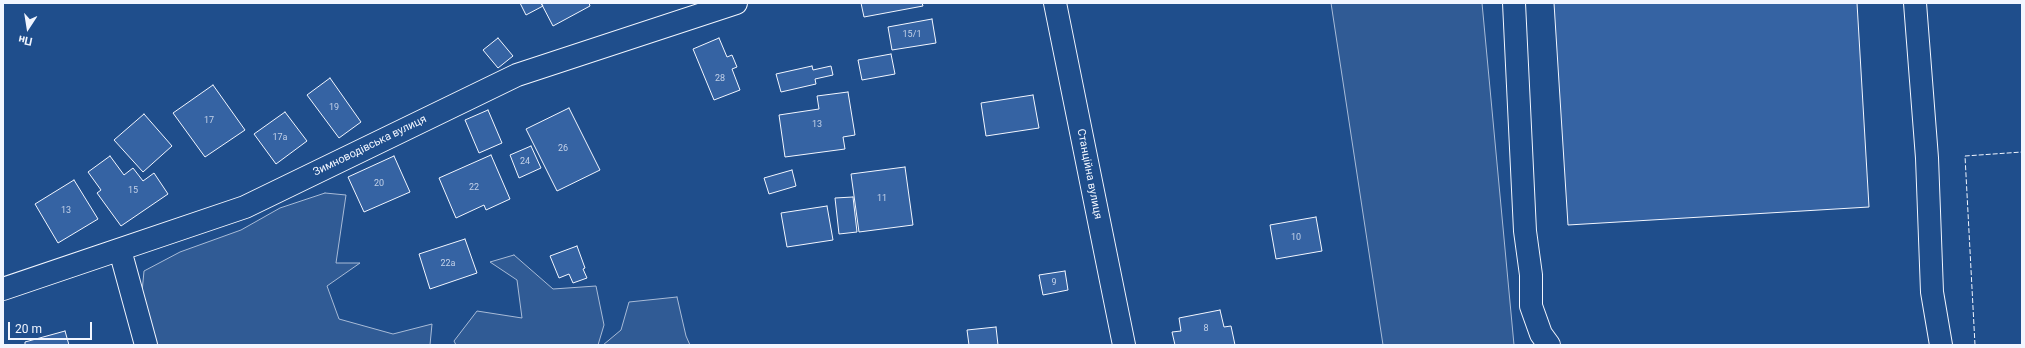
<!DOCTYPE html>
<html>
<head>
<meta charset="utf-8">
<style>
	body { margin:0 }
	#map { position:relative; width:2025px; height:348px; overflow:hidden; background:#1f4e8c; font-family:Roboto,sans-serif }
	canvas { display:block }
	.frame { position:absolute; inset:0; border:4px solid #f2f6ff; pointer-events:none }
	.north { position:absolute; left:8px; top:8px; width:40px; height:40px; -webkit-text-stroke:3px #1f4e8c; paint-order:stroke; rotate:192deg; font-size:11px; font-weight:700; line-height:16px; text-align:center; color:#f2f6ff }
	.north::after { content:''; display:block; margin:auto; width:14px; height:18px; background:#f2f6ff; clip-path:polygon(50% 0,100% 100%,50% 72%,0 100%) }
	.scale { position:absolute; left:8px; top:322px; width:84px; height:18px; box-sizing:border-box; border:2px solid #f2f6ff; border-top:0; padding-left:5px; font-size:12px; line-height:14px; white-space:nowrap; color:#f2f6ff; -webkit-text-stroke:3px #1f4e8c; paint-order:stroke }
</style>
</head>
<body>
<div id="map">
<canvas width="2025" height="348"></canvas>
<div class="frame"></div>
<div class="north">Пн</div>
<div class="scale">20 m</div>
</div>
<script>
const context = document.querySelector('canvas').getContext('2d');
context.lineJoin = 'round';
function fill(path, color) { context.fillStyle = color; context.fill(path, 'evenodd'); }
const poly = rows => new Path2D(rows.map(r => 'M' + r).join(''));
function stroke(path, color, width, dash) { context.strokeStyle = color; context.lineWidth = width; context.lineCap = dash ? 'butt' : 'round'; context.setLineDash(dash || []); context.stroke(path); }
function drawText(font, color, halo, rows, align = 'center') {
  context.font = font + ' Roboto,sans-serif'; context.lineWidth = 3; context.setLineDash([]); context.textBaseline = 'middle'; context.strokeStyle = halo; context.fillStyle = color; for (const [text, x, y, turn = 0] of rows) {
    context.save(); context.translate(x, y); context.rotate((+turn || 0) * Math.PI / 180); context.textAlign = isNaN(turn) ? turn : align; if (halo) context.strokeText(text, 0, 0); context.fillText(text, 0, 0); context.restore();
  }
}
const built = poly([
	[1331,3,1482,3,1514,345,1383,345,1331,3],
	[325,193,346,195,336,263,360,263,327,286,339,319,393,334,432,324,430,345,137,345,144,271,180,252,241,230,280,208,325,193],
	[514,255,553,289,596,286,604,325,598,345,456,345,454,341,477,311,522,318,517,280,490,262,514,255],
	[677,297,686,336,690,345,603,345,621,330,629,302,677,297]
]);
const building = poly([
	[520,3,541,3,543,6,526,15,520,3],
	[541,3,589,3,590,6,553,26,541,3],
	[861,3,922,3,923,6,864,17,861,3],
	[1554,3,1857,3,1869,207,1568,225,1554,3],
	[932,19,936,43,892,50,888,27,932,19],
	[498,38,513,56,498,68,483,50,498,38],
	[719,38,727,57,732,55,737,67,732,69,740,90,714,100,693,49,719,38],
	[891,54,895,74,862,80,858,60,891,54],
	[812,66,813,70,831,66,833,75,815,79,816,84,781,92,776,74,812,66],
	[330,78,361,122,339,138,307,95,330,78],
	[213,85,245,130,205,157,173,113,213,85],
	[848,92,855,135,843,137,845,149,785,157,779,115,819,109,817,96,848,92],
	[1033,95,1039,128,986,136,981,103,1033,95],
	[569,108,600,170,557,191,526,129,569,108],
	[488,110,502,143,479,153,465,120,488,110],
	[285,112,307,141,276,164,254,134,285,112],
	[144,114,172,146,143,172,114,140,144,114],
	[531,146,541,168,519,178,510,155,531,146],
	[491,155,510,199,486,210,484,205,456,218,439,178,491,155],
	[110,156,124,175,133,168,143,181,154,173,168,194,121,226,97,193,101,190,88,172,110,156],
	[394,156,410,192,364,212,348,177,394,156],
	[905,167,913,225,859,232,851,174,905,167],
	[792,170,796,186,769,194,764,178,792,170],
	[74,180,98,219,58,243,35,204,74,180],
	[853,197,857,232,839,234,835,198,853,197],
	[827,206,833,240,787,247,781,213,827,206],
	[1316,217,1322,251,1276,259,1270,225,1316,217],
	[465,239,477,273,430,289,419,254,465,239],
	[577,246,585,268,583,269,587,278,573,283,569,274,559,278,550,256,577,246],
	[1065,271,1068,290,1043,295,1039,275,1065,271],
	[1220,310,1224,327,1231,326,1235,345,1175,345,1172,332,1181,331,1179,318,1220,310],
	[996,327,998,345,969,345,967,330,996,327],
	[65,331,69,345,25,345,25,342,65,331]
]);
const minor = poly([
	[1055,3,1124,345],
	[1514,3,1525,231,1531,275,1531,306,1541,334,1549,345],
	[1915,3,1927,158,1932,292,1941,345],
	[120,250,146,345],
	[3,289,245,207,517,75,736,3]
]);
const fence = poly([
	[1975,345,1965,156,2022,152]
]);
const numberNames = [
	["15/1",912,35],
	["28",720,79],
	["19",334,108],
	["17",209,121],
	["13",817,125],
	["17а",280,138],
	["26",563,149],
	["24",525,162],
	["20",379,184],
	["22",474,188],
	["15",133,191],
	["11",882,199],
	["13",66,211],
	["10",1296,238],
	["22а",448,264],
	["9",1054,283],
	["8",1206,329]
];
const streetNames = [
	["Зимноводівська вулиця",370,146,-26],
	["Станційна вулиця",1089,174,79]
];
fill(built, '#305b95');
stroke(built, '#a8bbd7', 1);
fill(building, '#3563a3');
stroke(building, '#f2f6ff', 1);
stroke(minor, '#f2f6ff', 24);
stroke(minor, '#1f4e8c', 22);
stroke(fence, '#f2f6ff', 1, [5, 2]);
drawText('9px', '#c3d1e8', null, numberNames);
drawText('11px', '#f2f6ff', '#1f4e8c', streetNames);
</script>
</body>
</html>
